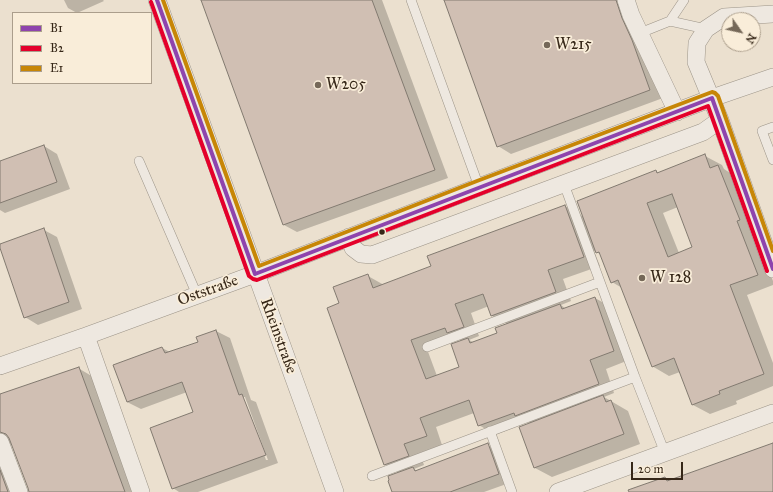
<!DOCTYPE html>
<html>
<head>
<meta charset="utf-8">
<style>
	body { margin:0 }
	#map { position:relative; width:773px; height:492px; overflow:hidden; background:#ebe0cf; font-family:"IM FELL Great Primer",serif }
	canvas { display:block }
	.legend { position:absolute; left:12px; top:12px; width:140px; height:72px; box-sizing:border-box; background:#f9edd9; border:1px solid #ab9e8c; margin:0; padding:5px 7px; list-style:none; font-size:12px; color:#362718 }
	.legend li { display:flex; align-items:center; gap:8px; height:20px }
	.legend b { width:20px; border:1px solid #ab9e8c }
	.north { position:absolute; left:721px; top:12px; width:40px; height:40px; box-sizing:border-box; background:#f9edd9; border:1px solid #ab9e8c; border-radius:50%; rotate:124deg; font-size:11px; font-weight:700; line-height:16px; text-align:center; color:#362718 }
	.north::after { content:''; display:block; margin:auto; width:14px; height:18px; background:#756858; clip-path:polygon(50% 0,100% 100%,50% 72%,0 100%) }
	.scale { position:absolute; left:631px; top:462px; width:52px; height:18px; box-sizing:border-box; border:2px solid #362718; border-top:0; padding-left:5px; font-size:12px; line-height:14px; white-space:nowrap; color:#362718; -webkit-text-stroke:3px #f9edd9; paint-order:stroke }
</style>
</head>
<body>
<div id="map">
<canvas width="773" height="492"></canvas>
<ul class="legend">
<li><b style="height:5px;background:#8e44ad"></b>B1</li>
<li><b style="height:5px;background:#e4002b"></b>B2</li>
<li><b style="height:5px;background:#c78606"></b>E1</li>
</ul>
<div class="north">N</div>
<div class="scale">20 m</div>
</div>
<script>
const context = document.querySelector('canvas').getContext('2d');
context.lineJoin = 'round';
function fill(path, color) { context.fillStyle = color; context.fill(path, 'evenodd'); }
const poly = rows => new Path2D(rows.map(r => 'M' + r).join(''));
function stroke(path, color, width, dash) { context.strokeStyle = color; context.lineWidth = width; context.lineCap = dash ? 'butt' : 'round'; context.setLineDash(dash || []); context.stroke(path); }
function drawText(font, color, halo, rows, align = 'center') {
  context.font = font + ' "IM FELL Great Primer",serif'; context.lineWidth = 3.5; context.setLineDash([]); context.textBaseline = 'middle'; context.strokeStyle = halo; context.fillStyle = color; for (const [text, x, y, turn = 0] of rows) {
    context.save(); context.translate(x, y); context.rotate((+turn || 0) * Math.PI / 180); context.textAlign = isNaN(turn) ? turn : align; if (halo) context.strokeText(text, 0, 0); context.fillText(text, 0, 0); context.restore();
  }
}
const shadow = poly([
	[64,0,103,0,104,1,77,13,68,8],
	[202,0,382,0,448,178,297,232,284,225],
	[446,0,627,0,663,98,511,154,498,146],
	[44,146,57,154,70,189,5,213,0,210,0,162],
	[705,156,722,165,724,169,735,176,754,231,773,281,773,285,747,295,773,363,773,386,736,401,737,404,710,414,693,405,680,372,669,376,652,366,622,288,612,282,602,255,594,251,600,266,563,279,571,301,561,305,566,309,595,298,611,307,629,360,606,369,614,393,604,397,628,411,640,444,552,477,535,468,530,424,528,422,495,435,479,425,474,413,436,427,442,445,420,453,424,465,414,469,417,471,487,445,501,453,512,482,484,492,393,492,400,473,385,464,340,304,368,276,384,285,433,267,565,206,584,217,656,171,659,173],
	[678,207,694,248,679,253,663,213],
	[489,306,492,316,507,324,499,333,473,342,469,340,479,336,471,313],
	[458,338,463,341,461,368,437,376,427,349],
	[44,230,57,237,82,309,38,325,25,317,0,245],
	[216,331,230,338,251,400,256,402,278,463,198,492,179,492,173,488,194,413,187,392,141,409,127,402,162,348,170,352,199,342,197,337],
	[243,397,245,397,268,460,266,460],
	[78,368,95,378,137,492,30,492,12,443,9,446,21,492,0,492,0,395]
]);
const building = poly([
	[201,0,372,0,435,170,283,225,201,0],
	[444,0,616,0,622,18,632,40,650,90,497,147,444,0],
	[44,145,57,182,0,203,0,161,44,145],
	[705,154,710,168,718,165,740,220,737,221,758,275,730,285,764,374,719,391,720,394,692,405,674,358,652,367,618,280,611,283,599,252,596,253,577,201,656,170,657,173,705,154],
	[672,194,692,247,668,257,647,203,672,194],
	[565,205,584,257,548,270,556,292,491,316,483,294,455,304,464,327,447,333,445,328,411,340,426,379,459,367,451,344,468,338,470,343,497,333,495,328,560,304,562,309,595,297,614,351,590,360,599,384,515,416,514,413,478,426,469,400,420,418,427,436,404,444,409,456,384,465,327,308,339,303,333,287,368,274,373,288,431,266,427,256,565,205],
	[44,228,69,302,24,318,0,248,0,244,44,228],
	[216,330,239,395,242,394,266,455,172,489,150,428,193,412,182,382,127,402,113,365,162,347,165,353,198,342,196,337,216,330],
	[79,367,125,492,29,492,28,488,9,438,6,434,0,432,0,394,79,367],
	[603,395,606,402,611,400,624,434,534,468,519,427,603,395],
	[488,443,499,474,450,492,392,492,388,481,389,480,388,476,413,467,415,471,488,443],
	[773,443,773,492,629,492,628,490,665,477,667,481,773,443],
	[0,470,8,492,0,492,0,470]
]);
const lane = poly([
	[411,0,479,187],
	[684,0,670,21,706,29],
	[640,33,670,21],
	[773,127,762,131,773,160],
	[139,161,197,295],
	[564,184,635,377,665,453],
	[427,347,600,282],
	[490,431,512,492],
	[372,476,635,377]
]);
const street = poly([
	[157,0,335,492],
	[626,0,631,15,677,112],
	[773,14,724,17,706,29,697,43,696,62,720,120,773,269],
	[349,237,353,248,361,254,372,255,703,132,720,120],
	[86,336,141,492],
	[0,366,86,336,255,274,479,187,712,98,773,77],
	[0,442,19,492],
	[558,492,773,413]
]);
const bus1 = poly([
	[157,0,255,274,712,98,773,269]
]);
const bus2 = poly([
	[151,2,249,276,253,279,257,280,708,106,767,271]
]);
const bus3 = poly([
	[163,0,259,266,477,181,712,92,715,93,718,96,773,251]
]);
const markers = [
	[547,45,4,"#756858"],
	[318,85,4,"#756858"],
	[382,232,3.5,"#362718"],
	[642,278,4,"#756858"]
];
const poiNames = [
	["W215",555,45],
	["W205",326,85],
	["W 128",650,278]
];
const streetNames = [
	["Oststraße",208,291,-20],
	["Rheinstraße",278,336,70]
];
fill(shadow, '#0003');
fill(building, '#d0bfb3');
stroke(building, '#827a70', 1);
stroke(lane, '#9c9488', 10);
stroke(street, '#9c9488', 18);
stroke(lane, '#eee8e0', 9);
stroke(street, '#eee8e0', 17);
stroke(bus1, '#8e44ad', 4);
stroke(bus2, '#e4002b', 4);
stroke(bus3, '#c78606', 4);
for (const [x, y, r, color] of markers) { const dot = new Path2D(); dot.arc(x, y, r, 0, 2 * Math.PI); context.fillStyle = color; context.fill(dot); stroke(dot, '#f9edd9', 1.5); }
drawText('16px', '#362718', '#f9edd9', poiNames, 'left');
drawText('16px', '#362718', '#f9edd9', streetNames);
</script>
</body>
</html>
